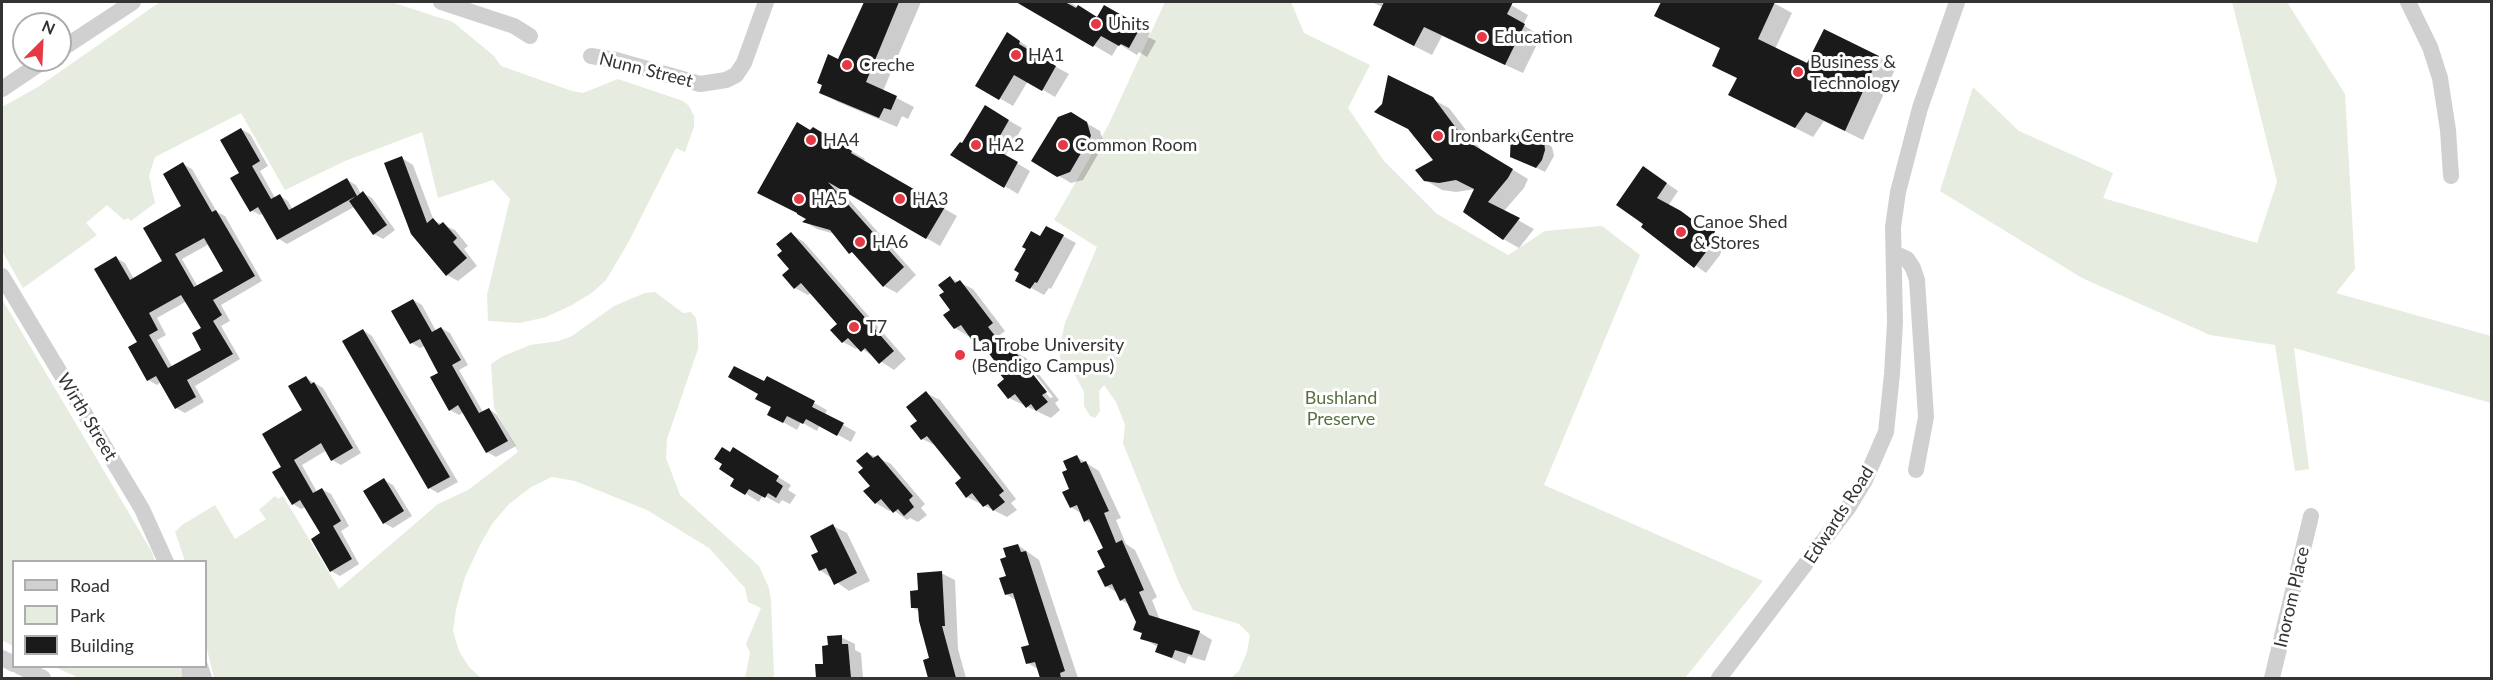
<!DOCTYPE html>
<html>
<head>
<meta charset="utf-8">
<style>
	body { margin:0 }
	#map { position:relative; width:2493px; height:680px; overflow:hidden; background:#fff; font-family:Lato,sans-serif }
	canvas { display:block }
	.frame { position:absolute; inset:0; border:3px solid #333; pointer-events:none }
	.legend { position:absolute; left:12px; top:560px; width:195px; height:108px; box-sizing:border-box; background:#fff; border:2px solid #adadad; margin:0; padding:8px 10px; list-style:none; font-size:18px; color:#333 }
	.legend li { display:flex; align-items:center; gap:12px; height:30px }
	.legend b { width:30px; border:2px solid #adadad }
	.north { position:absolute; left:12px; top:12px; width:60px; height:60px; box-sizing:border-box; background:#fff; border:2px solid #adadad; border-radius:50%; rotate:24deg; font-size:16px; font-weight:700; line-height:24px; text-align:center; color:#333 }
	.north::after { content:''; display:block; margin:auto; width:21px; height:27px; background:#e63946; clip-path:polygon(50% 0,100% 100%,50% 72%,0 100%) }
</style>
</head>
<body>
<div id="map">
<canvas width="2493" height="680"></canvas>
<div class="frame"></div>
<ul class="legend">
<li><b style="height:8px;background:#d0d0d0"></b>Road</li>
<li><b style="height:16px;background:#e6ecdf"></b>Park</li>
<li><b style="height:16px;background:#1a1a1a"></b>Building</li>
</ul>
<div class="north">N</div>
</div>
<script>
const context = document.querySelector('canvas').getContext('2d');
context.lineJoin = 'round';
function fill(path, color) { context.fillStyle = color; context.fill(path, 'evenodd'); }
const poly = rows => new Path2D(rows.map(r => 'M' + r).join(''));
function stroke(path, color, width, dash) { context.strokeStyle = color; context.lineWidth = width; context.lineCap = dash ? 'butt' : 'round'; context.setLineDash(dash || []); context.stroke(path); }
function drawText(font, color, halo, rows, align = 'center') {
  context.font = font + ' Lato,sans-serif'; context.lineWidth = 6; context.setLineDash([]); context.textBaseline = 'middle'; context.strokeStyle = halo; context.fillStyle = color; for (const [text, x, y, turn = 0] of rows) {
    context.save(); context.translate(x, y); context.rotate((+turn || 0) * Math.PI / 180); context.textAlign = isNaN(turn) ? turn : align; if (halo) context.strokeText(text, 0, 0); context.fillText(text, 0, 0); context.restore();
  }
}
const green = poly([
	[160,2,391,2,453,22,494,56,501,66,572,91,583,93,618,79,683,101,689,106,694,116,694,127,685,152,676,148,628,243,606,280,593,292,572,305,546,317,520,323,488,321,487,295,510,199,493,180,438,198,422,132,345,161,285,190,241,113,155,157,149,176,155,203,131,221,128,218,124,220,107,205,86,223,97,235,23,288,2,251,2,107,38,87],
	[1165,2,1291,2,1304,33,1370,65,1348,108,1384,161,1437,214,1508,255,1545,231,1602,226,1640,255,1544,485,1763,581,1685,678,1231,678,1239,671,1247,652,1250,635,1239,624,1193,610,1179,583,1123,443,1125,425,1116,402,1104,385,1099,391,1100,411,1095,418,1090,416,1084,406,1084,392,1076,377,1060,359,1060,345,1065,323,1097,247,1054,220,1108,126],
	[2232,2,2287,2,2345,94,2355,269,2336,293,2491,336,2491,403,2294,348,2309,469,2295,471,2275,345,2210,335,2082,278,1940,191,1973,87,2019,131,2113,173,2103,198,2257,243,2277,182],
	[655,292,683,313,691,312,696,318,698,334,698,349,667,439,666,458,680,495,759,566,769,588,771,601,774,675,772,678,745,678,750,653,746,644,761,608,748,602,745,588,709,548,647,510,575,481,552,477,531,487,509,504,492,524,480,545,465,577,456,609,453,631,459,651,469,667,481,678,214,678,206,645,206,562,185,561,175,532,182,525,215,505,235,539,266,519,259,510,275,496,278,499,283,496,339,589,438,504,468,490,518,452,494,408,491,364,501,357,530,345,559,341,572,336,614,306,645,293],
	[2,299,152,552,155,561,14,562,13,646,2,640],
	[55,667,180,667,182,675,181,678,79,678]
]);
const shadow = poly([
	[865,2,921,2,883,91,914,107,908,119,902,116,897,127,838,102,821,92,839,61],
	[1023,2,1069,2,1098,19,1105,7,1150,33,1148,37,1156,41,1147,57,1139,52,1137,55,1119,44,1112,56,1022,3],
	[1371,2,1512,2,1511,5,1528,15,1523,25,1541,36,1523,73,1442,36,1432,55,1392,35,1383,7],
	[1663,2,1772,2,1792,13,1775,49,1808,65,1878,57,1896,67,1863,140,1824,121,1813,137,1730,95,1738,78,1731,75,1721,49,1656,15],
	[1008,34,1033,50,1031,53,1069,74,1055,97,1028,81,1013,106,977,85],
	[1432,99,1449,108,1482,151,1528,179,1524,188,1503,212,1534,229,1519,248,1503,239,1476,189,1456,192,1442,190,1425,180,1435,161],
	[985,107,1022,128,1005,156,1030,171,1018,194,952,155,963,145],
	[1071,114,1100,131,1104,144,1083,180,1071,183,1033,161],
	[241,129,250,134,268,166,260,171,275,198,280,196,288,201,293,210,347,180,356,185,361,194,363,193,372,198,395,230,383,239,374,234,354,207,287,244,279,239,264,213,260,215,251,210,241,174],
	[813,129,865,159,863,162,957,216,940,246,837,186,916,275,897,293,884,286,835,234,817,229,805,222,808,219,811,132],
	[1543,141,1552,147,1554,156,1545,172,1512,156],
	[402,158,413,165,434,221,455,230,468,246,464,249,477,266,458,281,447,275],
	[183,164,192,169,217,212,225,216,262,281,221,305,230,321,221,326,240,359,195,386,204,402,185,413,176,408,161,382,157,385,148,380,116,258,125,263,134,279,164,262,183,207],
	[209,244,225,272,198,287,182,259],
	[187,301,203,329,203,350,173,368,157,340,166,335,157,318],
	[1655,175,1678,191,1668,206,1726,239,1720,255,1706,273,1643,227],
	[791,234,804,242,906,359,894,370,859,347,856,349,843,342,840,324,812,292,808,295,795,288,791,269,784,252],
	[1063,236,1076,243,1051,289,1049,288,1044,295,1017,280,1028,248,1040,238],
	[950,278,973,289,1005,331,1000,335,1012,350,1026,358,1059,400,1055,403,1060,410,1051,418,1009,398,1006,380,998,363,985,345,970,335,968,336,955,328,946,292],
	[1019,359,1023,359,1053,397,1050,398],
	[413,300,422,305,436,331,441,328,450,333,468,365,459,370,483,412,489,409,497,415,516,446,496,457,487,452,464,412,459,415,450,410,440,373,425,346,420,348,412,343,393,312],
	[363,330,372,336,458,482,438,493,429,488],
	[306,378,323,388,361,453,341,465,332,460,327,450,302,465,317,492,322,489,331,494,349,526,341,531,359,564,340,576,331,571,322,534,306,507,301,509,293,504,283,467,304,411],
	[768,378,827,410,825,415,856,432,851,442,820,425,817,431,801,422,797,430,769,414,773,407,765,383],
	[926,393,940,400,1016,499,1011,503,1017,510,1007,517,967,497,963,479,937,446,922,439,919,422],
	[867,453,891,464,925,504,921,508,927,515,918,522,910,518,907,520,892,509,889,511,876,503,865,468],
	[730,454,746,457,791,485,788,490,796,495,790,504,782,500,779,504,763,495,759,502,732,485,736,479],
	[1077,457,1099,471,1121,518,1116,520,1126,544,1135,550,1157,597,1152,600,1160,620,1199,632,1212,640,1205,661,1188,656,1185,664,1157,652,1158,647,1142,638,1143,634,1135,629,1138,622,1130,605,1121,600,1118,593,1106,586,1105,549,1094,525,1085,520,1082,514,1071,507,1069,470],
	[384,480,393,485,412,516,393,528,384,523],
	[833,526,847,533,870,581,849,591,820,570,820,553],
	[1018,545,1039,560,1078,678,1043,678,1039,670,1028,663,1031,646,1017,601,1006,594,1008,558],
	[941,573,955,580,958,649,966,678,930,678,925,661,931,659,920,612,912,607,920,591],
	[841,637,855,644,855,650,861,653,863,678,817,678,816,665,825,665,829,646]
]);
const building = poly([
	[864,2,899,2,866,82,897,96,891,110,884,108,879,118,819,93,822,85,817,83,828,54,838,59],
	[1016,2,1065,2,1076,8,1078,5,1097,17,1104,5,1134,22,1131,26,1139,30,1129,48,1121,44,1119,46,1101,36,1093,47],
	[1384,2,1513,2,1507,14,1525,24,1505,65,1424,27,1414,46,1373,25],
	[1661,2,1775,2,1758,39,1807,63,1824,29,1879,56,1845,131,1806,112,1795,128,1728,95,1737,78,1712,66,1720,48,1654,16],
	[1007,32,1020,41,1019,44,1056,66,1042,91,1014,75,999,100,975,86],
	[1388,75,1433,97,1465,140,1513,169,1508,178,1488,202,1520,218,1503,240,1463,212,1474,189,1456,180,1439,183,1424,181,1415,170,1433,160,1408,129,1374,112,1382,104],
	[985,105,1009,120,993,148,1018,162,1004,188,950,155,960,142,962,143],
	[1071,112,1087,122,1091,136,1070,172,1057,177,1031,161,1058,117],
	[797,122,810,130,813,127,852,151,851,153,945,207,926,239,828,182,904,267,883,287,852,252,849,254,830,230,802,222,806,219,797,214,797,213,757,193],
	[241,128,260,161,252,166,271,199,280,194,289,210,347,178,357,196,363,191,387,225,373,235,349,201,356,196,277,240,258,207,250,212,230,178,239,173,220,140],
	[1511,130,1544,140,1545,150,1542,160,1536,168,1510,157],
	[402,156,427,223,433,218,439,225,443,222,457,238,453,242,467,258,446,276,411,234,384,163],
	[183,162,212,212,216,210,255,276,213,300,222,315,213,321,233,354,187,380,196,397,175,409,156,376,147,381,128,347,137,342,94,269,116,256,130,280,162,261,143,228,181,206,163,174],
	[204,238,223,271,194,287,175,254],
	[181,295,201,328,192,333,201,350,168,368,149,335,158,330,149,313],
	[1643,166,1667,183,1657,198,1681,211,1697,223,1715,231,1709,248,1694,268,1641,227,1643,224,1616,205],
	[1046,226,1064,235,1037,283,1035,282,1030,289,1015,281,1019,273,1014,270,1026,249,1022,247,1031,231,1040,236],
	[791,232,894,351,879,364,865,348,861,352,848,338,842,343,830,330,837,324,801,283,794,289,782,275,789,269,777,255,782,251,776,244],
	[950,276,955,283,960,280,993,323,988,327,1008,352,1013,349,1047,392,1042,395,1048,402,1036,411,1031,404,1026,408,1015,394,1008,399,997,385,1004,379,992,365,996,363,976,336,971,339,961,325,954,329,943,315,950,310,939,295,944,292,938,285],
	[413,299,432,332,441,327,461,360,452,365,479,413,489,408,508,441,486,453,458,405,449,411,430,377,438,373,420,339,410,344,391,311],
	[363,329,450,477,428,489,342,341],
	[734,366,764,381,767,376,815,401,812,407,844,423,837,436,806,419,803,424,787,416,783,423,767,415,771,407,755,399,758,394,728,377],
	[306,376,311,384,314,382,353,448,331,461,321,443,294,460,313,493,322,488,341,521,333,526,352,559,330,572,311,539,320,533,300,500,292,505,272,472,281,467,262,434,302,410,288,386],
	[926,391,1004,491,999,495,1005,502,993,511,988,504,983,507,972,493,966,498,955,483,961,478,927,436,921,440,910,426,917,421,906,407],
	[722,447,730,452,733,447,779,476,776,481,783,486,776,498,768,493,765,498,749,489,745,495,730,486,734,479,719,469,722,464,714,459],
	[867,452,873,458,878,455,913,496,909,500,914,507,904,516,898,509,893,513,881,499,875,504,863,491,870,486,858,472,863,468,856,461],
	[1077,455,1081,463,1086,461,1109,511,1104,513,1116,543,1122,540,1144,590,1139,592,1149,615,1200,631,1192,655,1175,650,1172,658,1155,652,1158,644,1140,639,1142,633,1133,630,1136,622,1125,598,1120,601,1112,584,1105,587,1097,571,1105,567,1097,551,1103,548,1089,519,1084,522,1077,505,1070,508,1062,492,1069,489,1062,472,1067,470,1063,461],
	[384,478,404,511,383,524,363,491],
	[833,524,857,573,834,585,826,568,819,571,811,555,818,552,810,536],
	[1018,544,1021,552,1026,551,1065,671,1060,673,1061,678,1040,678,1035,662,1026,664,1021,647,1029,645,1013,593,1005,595,999,578,1006,576,1000,559,1006,557,1003,548],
	[942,571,945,626,942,626,956,678,928,678,923,660,929,658,919,621,918,608,911,608,910,591,918,590,917,573],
	[842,635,842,644,848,644,851,678,816,678,815,664,823,664,822,646,828,645,827,636]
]);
const minor = poly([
	[441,2,514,26,530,36],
	[2408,2,2430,47,2440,78,2448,130,2451,176],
	[60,50,133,2],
	[591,56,616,60,700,84,726,80,736,75,744,63,766,2],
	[2,89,45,60],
	[1894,253,1907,259,1913,268,1917,280,1926,417,1916,470],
	[2,276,142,509,166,562],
	[2,658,14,664],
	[19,666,43,678],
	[189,666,190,678],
	[200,666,204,678],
	[1719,678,1848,508,1865,480,1886,432,1892,374,1895,323,1893,227,1898,192,1920,108,1957,2],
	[2272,678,2311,516]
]);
const markers = [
	[1096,24,6,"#e63946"],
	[1482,37,6,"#e63946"],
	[1016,55,6,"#e63946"],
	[847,65,6,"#e63946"],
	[1798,72,6,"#e63946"],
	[1438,136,6,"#e63946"],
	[811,140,6,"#e63946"],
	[976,145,6,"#e63946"],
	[1063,145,6,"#e63946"],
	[799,199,6,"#e63946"],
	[900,199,6,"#e63946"],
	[1681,232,6,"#e63946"],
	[860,242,6,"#e63946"],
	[854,327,6,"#e63946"],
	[960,355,6,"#e63946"]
];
const poiNames = [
	["Units",1108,24],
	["Education",1494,37],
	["HA1",1028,55],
	["Business &",1810,62],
	["Technology",1810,83],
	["Creche",859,65],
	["Ironbark Centre",1450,136],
	["HA4",823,140],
	["HA2",988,145],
	["Common Room",1075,145],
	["HA5",811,199],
	["HA3",912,199],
	["Canoe Shed",1693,222],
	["& Stores",1693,243],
	["HA6",872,242],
	["T7",866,327],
	["La Trobe University",972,345],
	["(Bendigo Campus)",972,366]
];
const streetNames = [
	["Nunn Street",646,70,14],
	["Wirth Street",87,417,59],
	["Edwards Road",1839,515,-57],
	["Inorom Place",2292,597,-77]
];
const parkNames = [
	["Bushland",1341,398],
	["Preserve",1341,419]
];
fill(green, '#e6ecdf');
fill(shadow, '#0003');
fill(building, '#1a1a1a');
stroke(minor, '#d0d0d0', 16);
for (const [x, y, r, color] of markers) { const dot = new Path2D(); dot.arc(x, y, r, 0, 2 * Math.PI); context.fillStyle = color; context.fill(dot); stroke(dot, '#fff', 2); }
drawText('18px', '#333', '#fff', poiNames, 'left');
drawText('18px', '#333', '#fff', streetNames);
drawText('18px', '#56703f', '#fff', parkNames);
</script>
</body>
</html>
